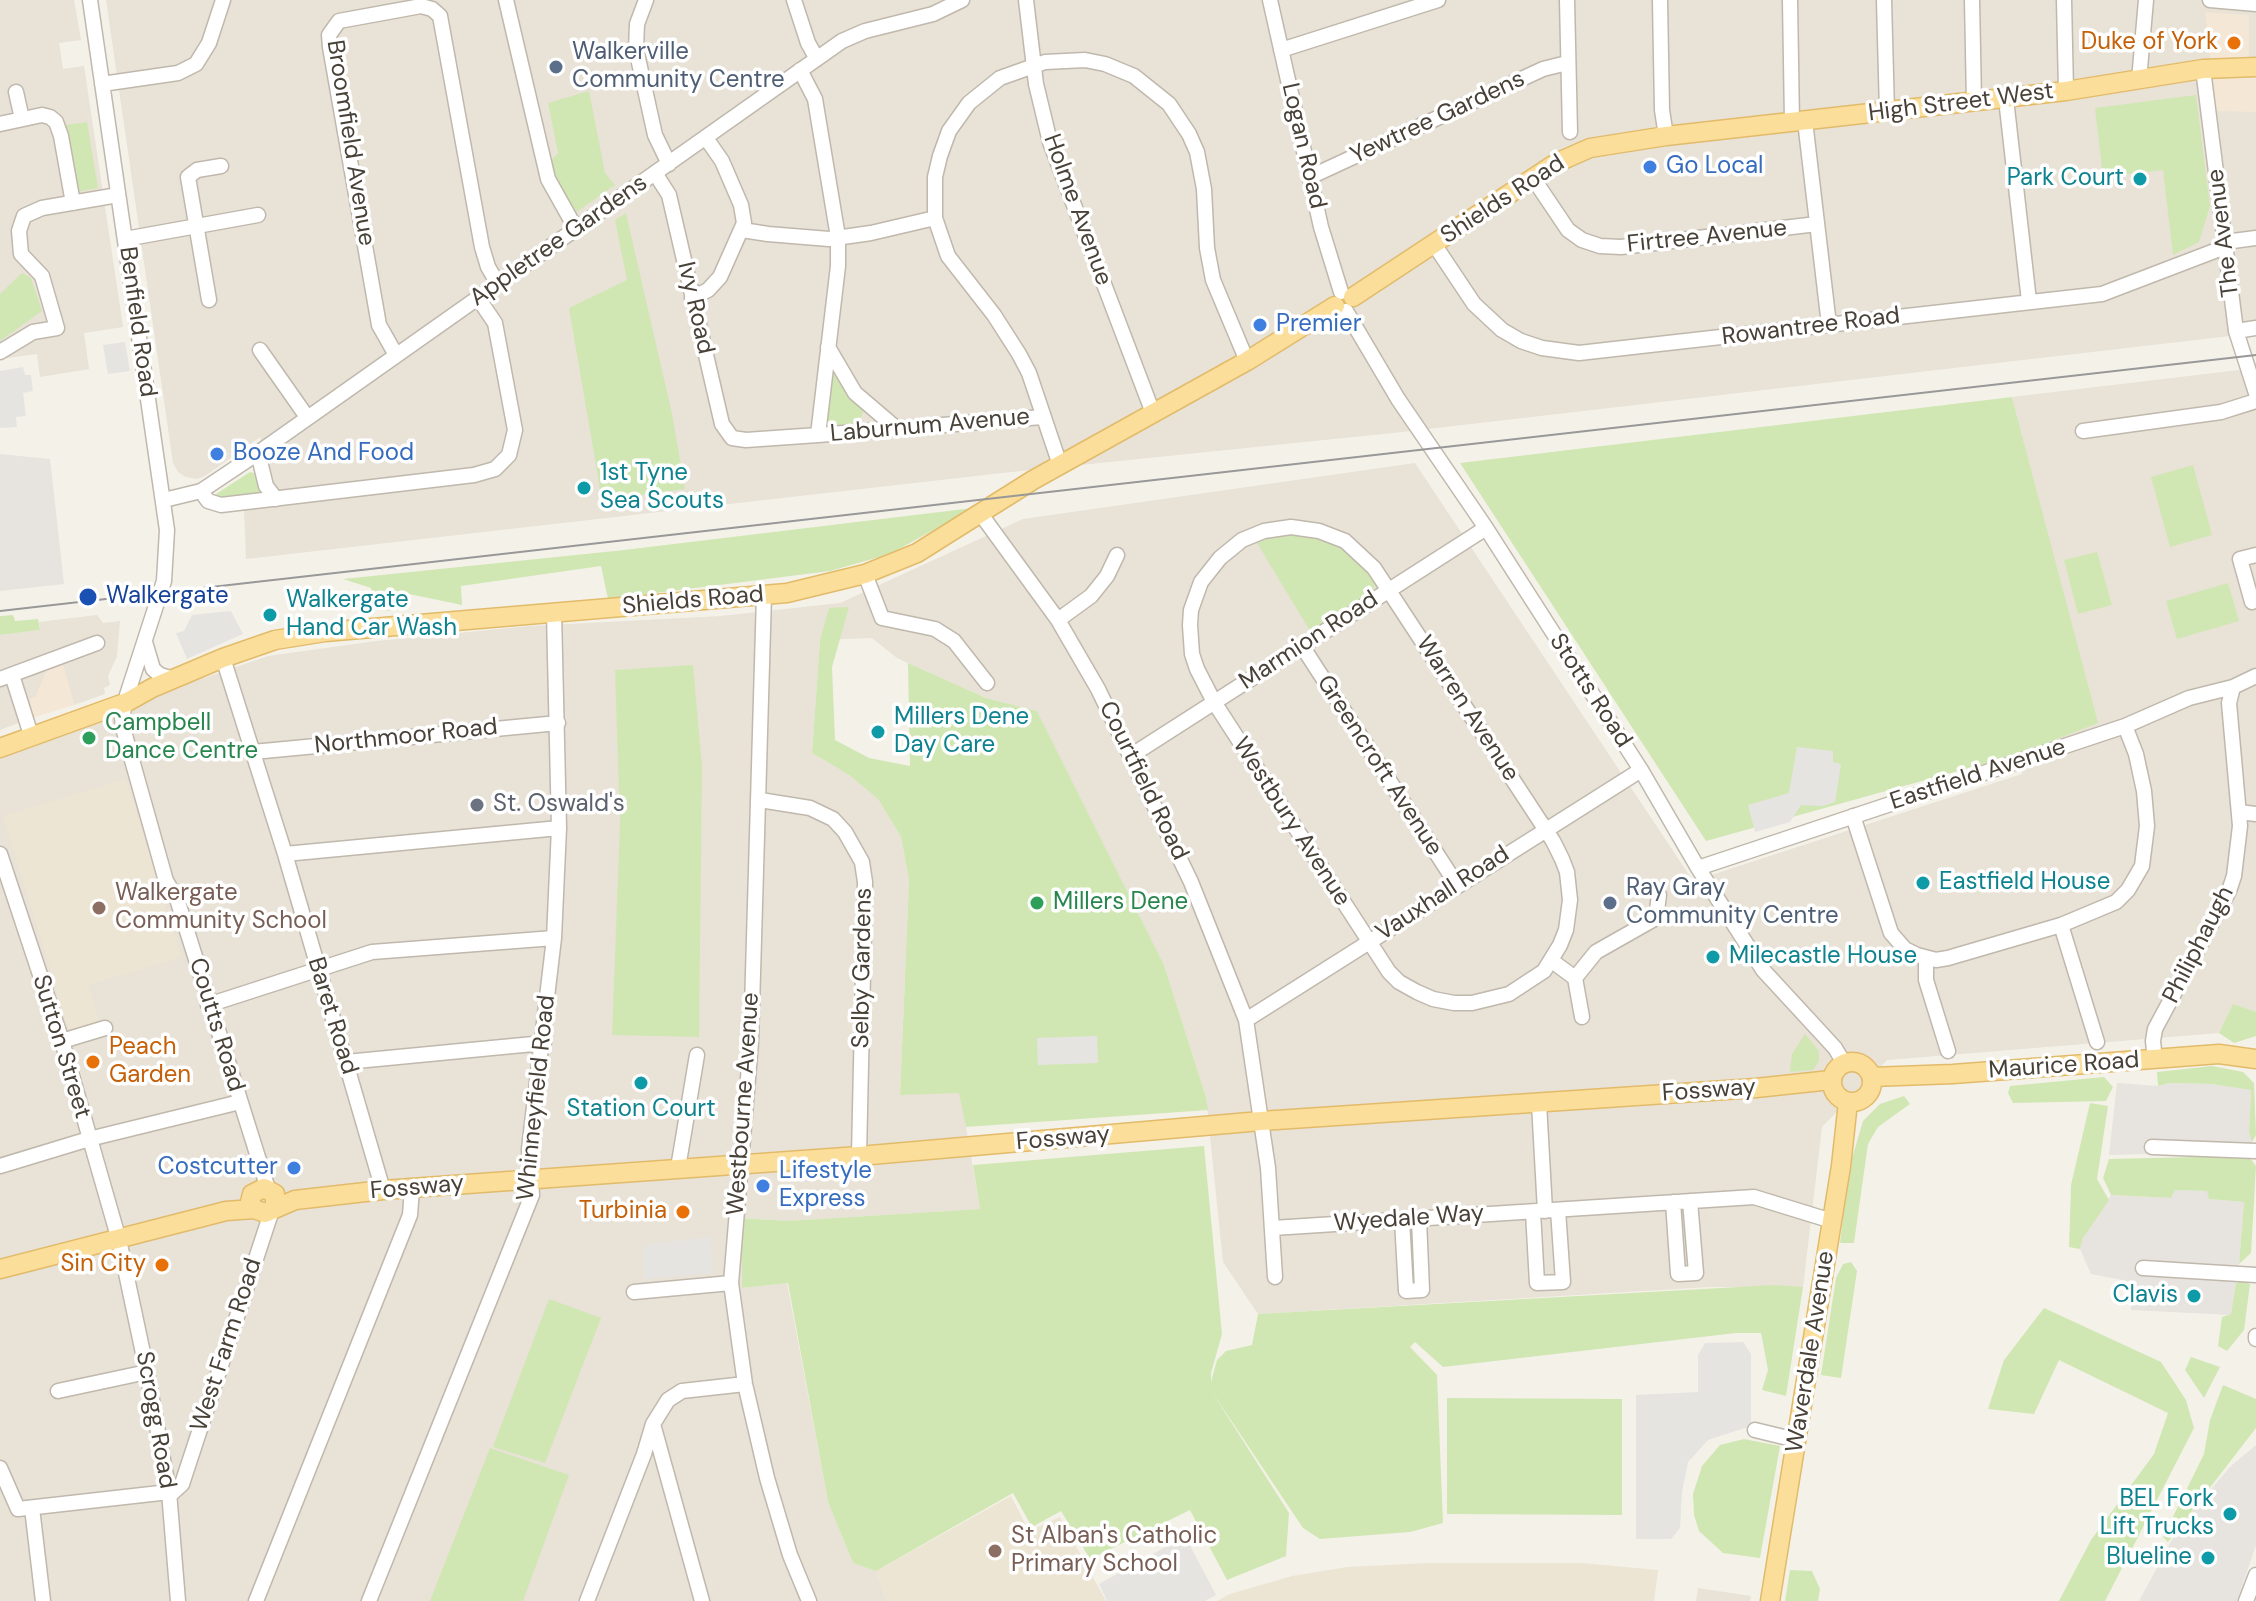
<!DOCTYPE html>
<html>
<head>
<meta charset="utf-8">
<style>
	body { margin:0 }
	canvas { display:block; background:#f4f1e9 }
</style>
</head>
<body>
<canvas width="2256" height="1601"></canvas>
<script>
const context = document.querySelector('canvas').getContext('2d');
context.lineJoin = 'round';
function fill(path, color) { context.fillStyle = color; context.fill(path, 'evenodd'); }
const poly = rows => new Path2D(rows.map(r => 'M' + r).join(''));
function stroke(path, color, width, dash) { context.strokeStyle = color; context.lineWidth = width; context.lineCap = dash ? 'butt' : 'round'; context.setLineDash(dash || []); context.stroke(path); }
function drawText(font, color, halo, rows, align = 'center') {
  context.font = font + ' "DM Sans",sans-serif'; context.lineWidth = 7; context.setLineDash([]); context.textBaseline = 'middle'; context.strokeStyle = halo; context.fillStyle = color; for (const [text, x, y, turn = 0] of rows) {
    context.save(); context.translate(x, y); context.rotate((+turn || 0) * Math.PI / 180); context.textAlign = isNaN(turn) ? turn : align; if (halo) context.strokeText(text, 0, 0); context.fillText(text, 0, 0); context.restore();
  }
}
const residential = poly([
	[0,0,74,0,81,40,59,43,63,69,84,66,123,327,84,333,89,369,40,377,37,354,0,359],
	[106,0,2256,0,2256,333,1402,432,1002,473,246,559,244,508,279,502,260,437,205,476,197,479,186,477,178,472,173,463],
	[2256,368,2256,1012,2233,1005,2219,1033,1887,1060,1822,1127,1803,1287,1710,1287,1258,1314,1223,1262,1206,1097,1164,965,1037,711,986,698,897,658,872,638,820,640,812,753,849,775,878,799,901,837,909,880,900,1094,960,1092,980,1209,787,1221,742,1218,742,1288,787,1283,828,1502,853,1563,876,1571,887,1601,0,1601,0,748,268,656,377,641,530,626,721,616,840,603,1023,519,1415,463,1693,881,2022,774,2019,754,2097,723,2012,397],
	[97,615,103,623,120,621,117,656,108,676,110,685,104,688,105,694,74,705,63,665,47,670,36,696,32,718,0,730,0,635,40,630,39,622],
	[1698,1588,1751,1596,1750,1601,1696,1601]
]);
const commercial = poly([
	[2205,12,2249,15,2249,57,2256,58,2256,112,2216,111],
	[63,664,74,705,32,718,30,699,36,696,47,670]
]);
const industrial = poly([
	[0,454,50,459,64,584,0,591],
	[2117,1083,2158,1086,2170,1083,2211,1084,2251,1090,2249,1132,2252,1142,2248,1151,2109,1155],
	[2175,1190,2208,1191,2210,1199,2244,1202,2239,1264,2231,1315,2131,1310,2133,1282,2091,1274,2080,1249,2083,1238,2111,1195,2169,1198],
	[2256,1445,2256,1545,2237,1601,2139,1601,2180,1525,2231,1466]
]);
const education = poly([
	[126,779,181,957,88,985,99,1021,69,1030,3,816],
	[1011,1496,1029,1531,1060,1517,1106,1601,887,1601,876,1571],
	[1429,1563,1582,1563,1658,1570,1654,1601,1217,1601,1230,1594,1292,1576,1347,1567]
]);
const green = poly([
	[589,91,605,173,615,185,575,213,562,194,551,161,558,153,548,103],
	[2196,95,2210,206,2199,242,2173,255,2163,170,2103,177,2095,108],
	[87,122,98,188,76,192,65,125],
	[626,213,672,414,685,489,602,500,569,308,627,280,615,220],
	[22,273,31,278,42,311,0,341,0,294],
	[835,375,839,376,860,406,863,412,860,421,854,427,834,429,824,416,830,377],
	[2012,397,2098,723,2019,754,1706,841,1460,463],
	[2193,465,2212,535,2170,547,2151,477],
	[250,472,254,473,260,491,259,496,219,501,215,498,216,494],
	[973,508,890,554,830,571,608,599,601,566,461,586,462,605,409,594,399,610,377,611,371,588,343,579,624,550],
	[1281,534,1303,534,1323,538,1344,548,1375,579,1374,592,1312,634,1257,543],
	[2097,552,2112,605,2078,614,2064,560],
	[2228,583,2239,621,2177,639,2166,601],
	[849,607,832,667,835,740,869,758,910,766,908,663,986,698,1037,711,1164,965,1206,1097,1208,1110,966,1127,959,1093,900,1095,909,880,901,837,878,799,849,775,812,753,820,640,829,608],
	[13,615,15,621,38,619,40,630,0,635,0,616],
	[693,665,702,767,699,1037,612,1035,620,823,615,670],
	[2233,1004,2256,1012,2256,1036,2234,1043,2219,1033],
	[1805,1034,1819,1051,1819,1061,1813,1070,1790,1072,1792,1054],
	[2212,1066,2243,1072,2254,1083,2256,1135,2252,1142,2249,1132,2251,1090,2211,1084,2170,1083,2158,1086,2157,1072],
	[2104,1077,2113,1087,2106,1101,2013,1103,2008,1093,2010,1086],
	[1904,1096,1910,1104,1878,1127,1868,1144,1854,1243,1840,1243,1848,1172,1863,1121,1880,1104],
	[2090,1103,2108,1106,2097,1179,2109,1200,2083,1238,2080,1249,2069,1247,2071,1185],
	[1204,1146,1222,1334,1211,1373,1211,1382,1217,1360,1226,1351,1252,1345,1258,1314,1774,1285,1803,1287,1786,1396,1762,1390,1768,1370,1761,1333,1736,1333,1443,1367,1415,1342,1410,1347,1437,1375,1443,1523,1410,1532,1320,1539,1303,1528,1212,1392,1289,1513,1286,1556,1227,1580,1190,1510,1090,1559,1061,1511,1032,1527,1013,1493,876,1571,853,1563,828,1502,788,1283,742,1288,742,1218,787,1221,980,1209,973,1165],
	[2239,1156,2250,1158,2256,1166,2251,1253,2239,1264,2244,1202,2209,1199,2207,1191,2175,1190,2171,1198,2111,1195,2103,1178,2109,1159],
	[1851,1262,1857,1271,1841,1378,1821,1375,1836,1278,1843,1264],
	[2242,1281,2250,1284,2244,1330,2227,1351,2218,1346,2222,1317,2231,1314,2236,1283],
	[549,1299,601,1318,545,1463,493,1447],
	[2044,1308,2161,1362,2186,1400,2194,1428,2105,1601,2059,1601,2091,1540,2154,1454,2168,1413,2059,1360,2034,1414,1988,1409,2004,1360],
	[2191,1357,2220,1367,2204,1398,2185,1370],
	[2223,1385,2256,1399,2256,1428,2168,1542,2163,1537,2204,1454,2210,1420],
	[1447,1398,1622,1399,1622,1515,1447,1514],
	[1744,1439,1780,1446,1760,1558,1723,1553,1699,1531,1694,1515,1693,1494,1702,1466,1720,1445],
	[490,1448,569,1475,523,1601,430,1601],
	[1790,1570,1812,1571,1820,1589,1818,1601,1785,1601]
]);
const parking = poly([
	[125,342,130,371,108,374,103,345],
	[23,367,25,375,31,375,33,391,23,393,26,416,16,417,17,427,0,428,0,371],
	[231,611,243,634,187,659,176,633,184,631,192,615],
	[1797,747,1833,751,1833,762,1841,764,1835,802,1823,806,1801,805,1790,822,1755,832,1748,805,1789,793],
	[1097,1036,1098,1063,1038,1065,1037,1038],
	[711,1237,712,1273,644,1279,644,1245],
	[1743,1342,1751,1354,1751,1426,1708,1440,1688,1462,1682,1492,1680,1528,1671,1539,1636,1539,1636,1395,1698,1392,1698,1355,1705,1343],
	[1185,1536,1216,1595,1205,1601,1107,1601,1099,1584]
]);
const minor = poly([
	[90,0,167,530,164,581,127,695,122,717,123,728,166,881,177,899,268,1189],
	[506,0,548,179,576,229],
	[646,0,637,24,636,49,655,135,669,164],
	[794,0,808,43,817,59],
	[1026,0,1036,84,1050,142,1153,413],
	[1270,0,1321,227,1341,292],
	[1567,0,1570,132],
	[1660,0,1662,110,1666,136],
	[1790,0,1792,122],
	[1884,0,1887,112],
	[1972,0,1974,102],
	[2064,0,2066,91],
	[2210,0,2256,4],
	[1281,50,1438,0],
	[2203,69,2236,331,2256,393],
	[800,70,815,99,838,237,838,266,818,435],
	[2139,80,2146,0],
	[102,84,178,73,196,64,209,43,223,0],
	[16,92,22,119],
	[2006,99,2029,301],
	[1805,121,1829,325],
	[0,124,42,115,50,117,56,122,61,136,73,203],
	[655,173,669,195,722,424,732,438,746,440,818,435,1042,417],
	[1310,177,1543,69,1567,63],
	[1533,178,1568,230,1582,240,1600,246,1621,247,1817,224],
	[742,230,768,234,829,239,871,233,935,218],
	[125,239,258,215],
	[2225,242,2256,238],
	[1434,244,1474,304,1502,330,1521,341,1542,348,1579,353,2102,294,2225,247],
	[692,298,708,290,720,277,744,223,741,205,722,161,706,138],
	[209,300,188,177,197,170,221,166],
	[1346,311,1398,399,1486,528,1641,770,1698,868,1763,970,1835,1048,1844,1063],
	[2236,331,2256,328],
	[828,347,855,393,896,428],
	[260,350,307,417],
	[0,352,33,332,57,328,42,276,21,254,19,231,24,216,42,208,118,195],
	[396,355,379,325,330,47,329,35,339,21,421,6,432,9,440,16,482,247,488,267,498,284],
	[2083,431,2221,412,2256,401],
	[258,453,266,486,276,499],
	[1060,465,1029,373,1019,354,994,315,948,256,935,218,935,177,940,156,949,131,969,103,1000,78,1045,62,1085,60,1105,64,1134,76,1169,104,1189,134,1197,152,1204,189,1207,248,1213,280,1247,361],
	[201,491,208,501,221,505,474,475,495,469,509,455,515,430,495,323,478,298],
	[164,500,201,491,258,453,842,41,865,31,933,14,962,0],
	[980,513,1058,620,1098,689,1191,882,1246,1020,1268,1168,1275,1277],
	[1291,527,1319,531,1345,541,1374,568,1553,841,1562,859,1567,872,1570,900,1566,930,1560,945,1544,971,1509,994,1472,1003,1454,1003,1433,999,1417,992,1399,982,1389,972,1214,702,1197,669,1192,654,1190,625,1191,610,1201,582,1220,558,1242,540,1264,531,1291,527],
	[865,574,882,618,935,629,954,641,987,683],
	[764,595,751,1042,731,1283,745,1384,767,1478,790,1555,809,1601],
	[2252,602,2240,559,2256,555],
	[1058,620,1091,596,1107,576,1117,555],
	[145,642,153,669,160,675,174,679],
	[1302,646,1457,885],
	[223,658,285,854,383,1190],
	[12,675,31,735],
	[0,679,97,643],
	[253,752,558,723],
	[1132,755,1486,528],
	[760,800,810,808,833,819,845,832,862,862,865,882,859,1156],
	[2239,812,2256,814],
	[1853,816,1891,933,1905,949,1917,955,1936,960,1948,958,2061,925,2116,902,2128,890,2142,866,2147,826,2144,791,2136,754,2125,726],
	[0,854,62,1041,119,1240,147,1372,169,1492,178,1601],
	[285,854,559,828],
	[1698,868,2125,726,2189,698,2233,687,2256,676],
	[2061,925,2097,1042],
	[1926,959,1926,980,1948,1051],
	[1552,961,1575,978,1582,1017],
	[1575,978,1596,952,1656,918,1659,895],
	[208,1005,372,952,554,938],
	[1246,1020,1641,770],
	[62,1041,105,1028],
	[2155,1060,2153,1041,2155,1029,2229,891,2234,876,2240,826,2229,703,2233,687],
	[346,1062,544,1043],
	[1539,1103,1545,1211],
	[2152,1147,2256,1151],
	[0,1166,89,1139,240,1102],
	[678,1168,697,1055],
	[1673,1202,1678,1274,1696,1273,1690,1201],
	[1533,1212,1537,1283,1563,1282,1558,1210],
	[1402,1220,1406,1291,1422,1290,1419,1219],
	[1273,1228,1754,1197,1832,1221],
	[2143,1268,2256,1275],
	[634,1292,731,1283],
	[2256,1336,2256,1339],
	[58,1391,147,1372],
	[653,1424,702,1601],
	[1755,1430,1796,1440],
	[0,1468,18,1509,169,1492],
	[169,1496,182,1484,272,1210],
	[32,1508,43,1601],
	[256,1601,410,1215,412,1188],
	[369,1601,532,1195,529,1149,554,938,559,828,554,613],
	[587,1601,644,1454,653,1424,668,1400,682,1391,745,1384],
	[2246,1601,2256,1575]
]);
const major = poly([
	[1353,297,1556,163,1590,148,1666,136,2066,91,2203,69,2256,67],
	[0,748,127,702,152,688,223,658,275,640,325,632,787,593,865,574,917,553,1033,480,1247,361,1335,306],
	'1832 1082a20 20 0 1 1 40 0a20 20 0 1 1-40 0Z',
	[1872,1077,1953,1074,2219,1054,2256,1059],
	[254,1209,250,1202,252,1194,264,1188,275,1194,275,1207],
	[0,1269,226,1211,254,1209,265,1213,295,1200,383,1190,859,1156,1261,1121,1756,1088,1831,1080],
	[1770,1601,1841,1166,1848,1102]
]);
const tram = poly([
	[0,611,2256,355]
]);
const markers = [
	[2234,43,8,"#e8710a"],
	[556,67,8,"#5c6f8a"],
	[1650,167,8,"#3f7fe0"],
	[2140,179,8,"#0f9aa8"],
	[1260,325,8,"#3f7fe0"],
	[217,454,8,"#3f7fe0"],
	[584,488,8,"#0f9aa8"],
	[88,597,10,"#1a4fb4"],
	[270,615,8,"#0f9aa8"],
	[878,732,8,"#0f9aa8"],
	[89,738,8,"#2e9e5b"],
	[477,805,8,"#6b7280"],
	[1923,883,8,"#0f9aa8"],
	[1037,903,8,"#2e9e5b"],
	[1610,903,8,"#5c6f8a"],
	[99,908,8,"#8d6e63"],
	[1713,957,8,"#0f9aa8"],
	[93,1062,8,"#e8710a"],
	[641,1083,8,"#0f9aa8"],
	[294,1168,8,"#3f7fe0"],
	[763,1186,8,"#3f7fe0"],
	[683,1212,8,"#e8710a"],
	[162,1265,8,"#e8710a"],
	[2194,1296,8,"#0f9aa8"],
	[2230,1514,8,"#0f9aa8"],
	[995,1551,8,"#8d6e63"],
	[2208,1558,8,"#0f9aa8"]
];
const foodNames = [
	["Duke of York",2218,43],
	["Peach",109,1048,"left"],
	["Garden",109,1076,"left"],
	["Turbinia",667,1212],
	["Sin City",146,1265]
];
const serviceNames = [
	["Walkerville",572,53],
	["Community Centre",572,81],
	["Ray Gray",1626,889],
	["Community Centre",1626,917]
];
const streetNames = [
	["High Street West",1961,103,-7],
	["Yewtree Gardens",1438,118,-25],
	["Broomfield Avenue",350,143,81],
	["Logan Road",1303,146,77],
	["Shields Road",1503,200,-33],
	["Holme Avenue",1077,210,70],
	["The Avenue",2224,233,-97],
	["Firtree Avenue",1707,237,-6],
	["Appletree Gardens",559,241,-35],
	["Ivy Road",695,308,77],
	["Benfield Road",137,322,82],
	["Rowantree Road",1811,327,-7],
	["Laburnum Avenue",930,426,-5],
	["Shields Road",693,601,-5],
	["Marmion Road",1309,641,-33],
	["Stotts Road",1590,691,57],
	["Warren Avenue",1467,709,57],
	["Northmoor Road",406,737,-6],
	["Greencroft Avenue",1379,766,57],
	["Eastfield Avenue",1978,775,-18],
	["Courtfield Road",1143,781,64],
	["Westbury Avenue",1291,822,57],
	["Vauxhall Road",1443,894,-33],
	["Philiphaugh",2199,945,-63],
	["Selby Gardens",863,968,-89],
	["Baret Road",332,1016,73],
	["Coutts Road",216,1025,73],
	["Sutton Street",61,1047,73],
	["Maurice Road",2064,1066,-4],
	["Fossway",1709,1091,-4],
	["Whinneyfield Road",537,1098,-84],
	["Westbourne Avenue",744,1104,-86],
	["Fossway",1063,1139,-5],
	["Fossway",417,1188,-5],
	["Wyedale Way",1409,1219,-4],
	["West Farm Road",227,1345,-72],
	["Waverdale Avenue",1811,1352,-81],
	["Scrogg Road",155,1420,80]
];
const shopNames = [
	["Go Local",1666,167],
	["Premier",1276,325],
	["Booze And Food",233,454],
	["Costcutter",278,1168,"right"],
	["Lifestyle",779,1172],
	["Express",779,1200]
];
const cultureNames = [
	["Park Court",2124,179,"right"],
	["1st Tyne",600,474],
	["Sea Scouts",600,502],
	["Walkergate",286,601],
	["Hand Car Wash",286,629],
	["Millers Dene",894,718],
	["Day Care",894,746],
	["Eastfield House",1939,883],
	["Milecastle House",1729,957],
	["Station Court",641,1110,"center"],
	["Clavis",2178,1296,"right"],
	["BEL Fork",2214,1500,"right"],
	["Lift Trucks",2214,1528,"right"],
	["Blueline",2192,1558,"right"]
];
const transitNames = [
	["Walkergate",106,597]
];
const leisureNames = [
	["Campbell",105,724],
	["Dance Centre",105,752],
	["Millers Dene",1053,903]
];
const worshipNames = [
	["St. Oswald's",493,805]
];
const educationNames = [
	["Walkergate",115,894],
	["Community School",115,922],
	["St Alban's Catholic",1011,1537],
	["Primary School",1011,1565]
];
fill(residential, '#e8e2d7');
fill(commercial, '#f5e7d5');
fill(industrial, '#e7e3de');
fill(education, '#ede5d4');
fill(green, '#d1e7b3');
fill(parking, '#e6e4e1');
stroke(minor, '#c0b8ac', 17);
stroke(major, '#e2bb6a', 21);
stroke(minor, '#fff', 14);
stroke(major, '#fcde9b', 18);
stroke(tram, '#989898', 2);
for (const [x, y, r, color] of markers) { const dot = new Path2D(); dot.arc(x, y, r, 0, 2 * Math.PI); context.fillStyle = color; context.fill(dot); stroke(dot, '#fff', 3); }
drawText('24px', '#c56008', '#fff', foodNames, 'right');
drawText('24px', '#4e5e75', '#fff', serviceNames, 'left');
drawText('24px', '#484138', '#fff', streetNames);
drawText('24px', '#366cbe', '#fff', shopNames, 'left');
drawText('24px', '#0d838f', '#fff', cultureNames, 'left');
drawText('24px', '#164399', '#fff', transitNames, 'left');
drawText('24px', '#27864d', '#fff', leisureNames, 'left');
drawText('24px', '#5b616d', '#fff', worshipNames, 'left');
drawText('24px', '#785e54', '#fff', educationNames, 'left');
</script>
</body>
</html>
